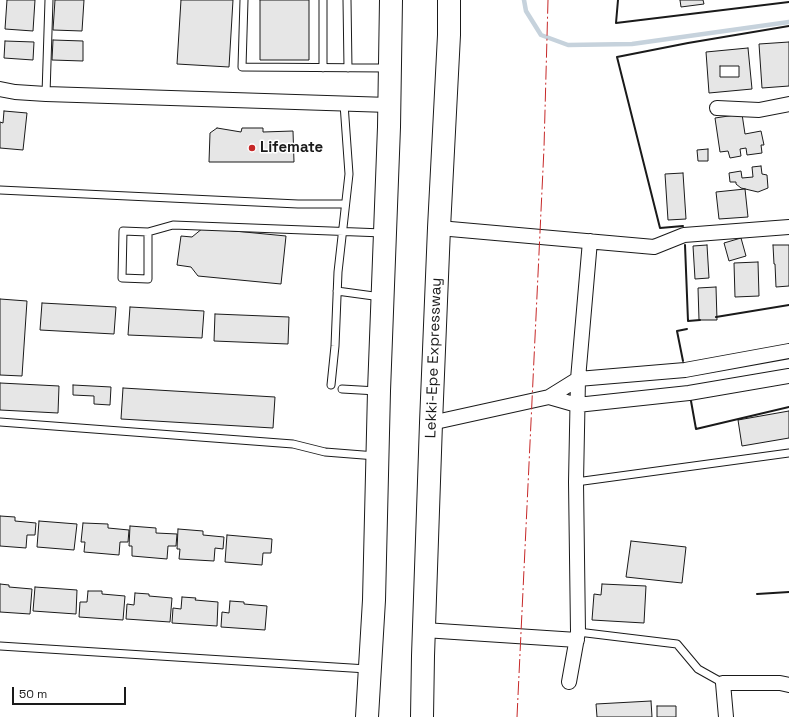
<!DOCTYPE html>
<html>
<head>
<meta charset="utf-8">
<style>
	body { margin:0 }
	#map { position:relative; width:789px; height:717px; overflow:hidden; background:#fff; font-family:"Space Grotesk",sans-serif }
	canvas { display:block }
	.scale { position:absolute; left:12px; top:687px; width:114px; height:18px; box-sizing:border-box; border:2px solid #1a1a1a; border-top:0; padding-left:5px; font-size:12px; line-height:14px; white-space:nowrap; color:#1a1a1a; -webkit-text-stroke:3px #fff; paint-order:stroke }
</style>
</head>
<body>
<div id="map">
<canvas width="789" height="717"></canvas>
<div class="scale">50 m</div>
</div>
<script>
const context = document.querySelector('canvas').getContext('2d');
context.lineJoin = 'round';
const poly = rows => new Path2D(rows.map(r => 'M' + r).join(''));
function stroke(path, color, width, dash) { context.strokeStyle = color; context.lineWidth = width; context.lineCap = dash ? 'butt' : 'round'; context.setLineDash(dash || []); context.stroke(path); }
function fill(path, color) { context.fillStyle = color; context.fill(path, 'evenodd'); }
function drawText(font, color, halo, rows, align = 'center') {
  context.font = font + ' "Space Grotesk",sans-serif'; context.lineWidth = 3; context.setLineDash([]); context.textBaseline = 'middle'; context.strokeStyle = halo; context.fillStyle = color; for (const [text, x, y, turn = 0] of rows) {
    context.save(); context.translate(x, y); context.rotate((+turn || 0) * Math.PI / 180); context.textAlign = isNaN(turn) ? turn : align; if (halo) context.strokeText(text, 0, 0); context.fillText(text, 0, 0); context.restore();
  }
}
const stream = poly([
	[524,0,526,11,541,35,568,45,632,44,789,22]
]);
const building = poly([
	[7,0,35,0,33,31,5,29,7,0],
	[55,0,84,0,82,31,53,30,55,0],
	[181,0,233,0,229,67,177,64,181,0],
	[260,0,309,0,309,60,260,60,260,0],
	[680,0,703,0,704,4,681,7,680,0],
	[53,40,83,41,83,61,52,60,53,40],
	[5,41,34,42,33,60,4,58,5,41],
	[789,42,789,86,762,88,759,44,789,42],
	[748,48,752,89,709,93,706,52,748,48],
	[720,66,739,66,739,77,720,77,720,66],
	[4,111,27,113,23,150,0,148,0,122,3,123,4,111],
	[742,114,745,134,761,131,764,145,761,145,762,153,747,155,746,148,740,149,741,156,730,158,728,151,720,152,715,118,742,114],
	[217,128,241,132,242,128,263,128,263,132,293,131,294,162,209,162,210,133,217,128],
	[708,149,708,161,698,161,697,150,708,149],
	[761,166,762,174,767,175,768,188,758,192,741,188,736,184,736,182,730,182,729,173,741,171,742,178,753,177,752,167,761,166],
	[683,173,686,219,668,220,665,174,683,173],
	[745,189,748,217,719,219,716,192,745,189],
	[203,228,286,236,281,284,198,276,191,267,177,265,181,236,192,237,203,228],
	[741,238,746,256,729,261,724,243,741,238],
	[707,245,709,278,695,279,693,246,707,245],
	[773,245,789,245,789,286,776,287,775,264,774,264,773,245],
	[758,262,759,296,735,297,734,263,758,262],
	[716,287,717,320,699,320,698,288,716,287],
	[0,299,27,301,22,376,0,375,0,299],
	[42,303,116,307,114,334,40,330,42,303],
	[130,307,204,311,202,338,128,335,130,307],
	[215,314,289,317,288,344,214,341,215,314],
	[0,383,59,386,58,413,0,410,0,383],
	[73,385,111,387,110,405,94,404,94,396,73,395,73,385],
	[123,388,275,397,273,428,121,419,123,388],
	[789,411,789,438,742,446,738,420,789,411],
	[0,516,15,517,15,521,36,523,35,535,27,535,26,548,0,546,0,516],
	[39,521,77,524,74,550,37,547,39,521],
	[83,523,108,524,108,528,129,530,128,542,120,542,119,555,84,552,85,542,81,542,83,523],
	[130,526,156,528,156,533,177,534,176,546,168,546,167,559,132,556,132,546,129,546,130,526],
	[178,529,203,531,203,535,224,537,223,549,215,548,214,561,179,559,180,549,177,549,178,529],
	[227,535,272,539,271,553,263,553,262,565,225,562,227,535],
	[631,541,686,547,682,583,626,577,631,541],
	[0,584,9,585,9,587,32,589,30,614,0,612,0,584],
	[602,584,646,586,644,623,592,620,594,594,601,595,602,584],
	[35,587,77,590,76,614,33,611,35,587],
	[88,591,102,591,102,594,125,596,123,620,79,617,80,602,87,602,88,591],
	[135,593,149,594,149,596,172,598,170,622,126,619,127,604,134,605,135,593],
	[182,597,196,598,195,600,218,602,217,626,172,623,173,608,181,609,182,597],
	[230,601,244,602,244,604,267,606,265,630,221,627,222,612,229,613,230,601],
	[651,701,652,717,597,717,596,704,651,701],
	[657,706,676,706,676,717,657,717,657,706]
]);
const service = poly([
	[244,0,242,67,387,68],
	[323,0,323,68],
	[347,0,348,68],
	[46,94,49,0],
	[0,190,298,204,345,204],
	[148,232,148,279,122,278,123,231,148,232,173,225,383,233],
	[337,291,381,297],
	[331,385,335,346,338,272,349,174,344,104],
	[342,389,377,391],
	[0,422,293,444,325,452,376,456],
	[576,482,789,453],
	[578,632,677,644,698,669,723,683],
	[0,646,367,669]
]);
const minor = poly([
	[0,89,15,92,46,94,389,105],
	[717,108,759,110,789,104],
	[439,228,654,247,684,235,789,227],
	[549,397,577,405,689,393,789,376],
	[431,423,549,397,578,379,685,370,789,351],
	[424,630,577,640],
	[569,682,578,632,576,482,578,379,590,241],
	[726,717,723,683,780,683,789,685]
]);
const trunk = poly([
	[367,717,374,600,379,391,389,127,391,0],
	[422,717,423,656,431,423,439,228,449,35,449,0]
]);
const wall = poly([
	[618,0,616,23,789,2],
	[683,226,660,228,617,57,688,43,789,26],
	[685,245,688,321,700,320],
	[716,317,789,305],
	[683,361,677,331,687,329],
	[691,401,696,429,789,407],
	[757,594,789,592]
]);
const power = poly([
	[517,717,544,148,548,0]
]);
const markers = [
	[252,148,4,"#c62828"]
];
const poiNames = [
	["Lifemate",260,148]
];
const streetNames = [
	["Lekki-Epe Expressway",434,358,-88]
];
stroke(stream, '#c6d2dc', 4.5);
fill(building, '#e6e6e6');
stroke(building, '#1a1a1a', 1);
stroke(service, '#1a1a1a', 9);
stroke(minor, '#1a1a1a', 16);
stroke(trunk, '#1a1a1a', 24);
stroke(service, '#fff', 7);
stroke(minor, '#fff', 14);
stroke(trunk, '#fff', 22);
stroke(wall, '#1a1a1a', 2);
stroke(power, '#c62828', 1, [14, 3, 2, 3]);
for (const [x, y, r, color] of markers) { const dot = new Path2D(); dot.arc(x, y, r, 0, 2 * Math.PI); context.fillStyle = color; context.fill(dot); stroke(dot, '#fff', 1.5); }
drawText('bold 15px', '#1a1a1a', '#fff', poiNames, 'left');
drawText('15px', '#1a1a1a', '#fff', streetNames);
</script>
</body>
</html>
